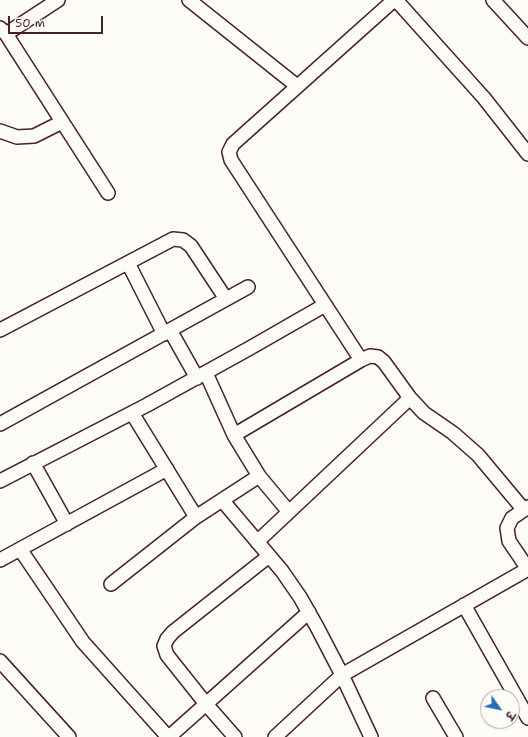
<!DOCTYPE html>
<html>
<head>
<meta charset="utf-8">
<style>
	body { margin:0 }
	#map { position:relative; width:528px; height:737px; overflow:hidden; background:#fdfcf7; font-family:"Shantell Sans","Playpen Sans Deva",sans-serif }
	canvas { display:block }
	.north { position:absolute; left:480px; top:689px; width:40px; height:40px; box-sizing:border-box; background:#fdfcf7; border:1px solid #b5a4a5; border-radius:50%; rotate:123deg; font-size:11px; font-weight:700; line-height:16px; text-align:center; color:#4a1f2b }
	.north::after { content:''; display:block; margin:auto; width:14px; height:18px; background:#1f6fb2; clip-path:polygon(50% 0,100% 100%,50% 72%,0 100%) }
	.scale { position:absolute; left:8px; top:16px; width:95px; height:18px; box-sizing:border-box; border:2px solid #4a1f2b; border-top:0; padding-left:5px; font-size:12px; line-height:14px; white-space:nowrap; color:#4a1f2b; -webkit-text-stroke:3px #fdfcf7; paint-order:stroke }
</style>
</head>
<body>
<div id="map">
<canvas width="528" height="737"></canvas>
<div class="north">उ</div>
<div class="scale">50 m</div>
</div>
<script>
const context = document.querySelector('canvas').getContext('2d');
context.lineJoin = 'round';
const poly = rows => new Path2D(rows.map(r => 'M' + r).join(''));
function stroke(path, color, width, dash) { context.strokeStyle = color; context.lineWidth = width; context.lineCap = dash ? 'butt' : 'round'; context.setLineDash(dash || []); context.stroke(path); }
const minor = poly([
	[189,0,297,86],
	[396,0,484,98,528,154],
	[493,0,528,38],
	[0,28,6,34,108,193],
	[6,34,58,0],
	[0,131,17,137,34,136,62,122],
	[128,263,164,334],
	[0,330,173,239,183,240,191,246,226,299],
	[170,330,197,378],
	[361,360,231,160,229,152,233,144,394,0],
	[206,373,234,435,259,476,289,512],
	[132,413,196,517],
	[0,424,248,287],
	[234,435,361,360,370,356,378,357,384,362,410,398,424,413,453,433,478,455,524,510],
	[33,463,67,524],
	[0,481,147,405,250,348,325,305],
	[222,500,282,571,300,597,317,627,342,675,371,737],
	[528,507,512,518,507,528,509,541,528,569],
	[257,542,410,398],
	[20,549,83,642,168,737],
	[0,560,167,469],
	[111,584,196,517,259,476],
	[464,605,528,718],
	[0,661,69,737],
	[433,698,456,737],
	[169,737,309,612],
	[235,737,206,704,167,655,164,646,167,639,173,632,269,556],
	[275,737,342,675,528,569]
]);
stroke(minor, '#4a1f2b', 16);
stroke(minor, '#fdfcf7', 13);
</script>
</body>
</html>
